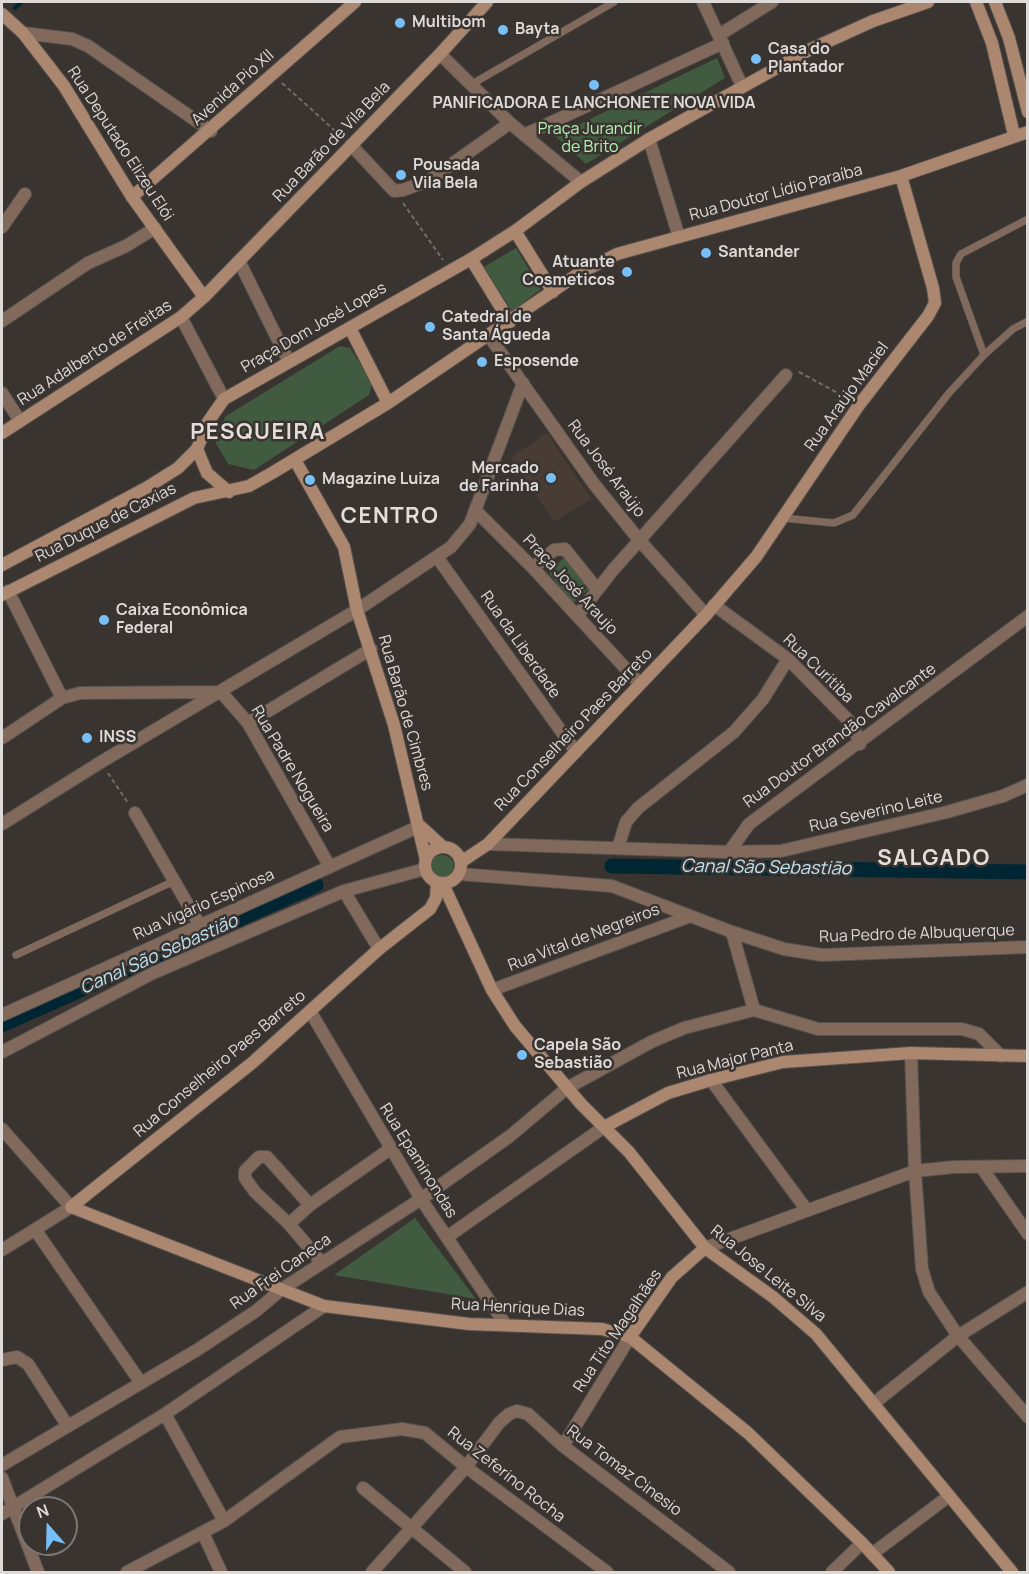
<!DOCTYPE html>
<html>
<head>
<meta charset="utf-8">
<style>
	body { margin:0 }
	#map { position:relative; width:1029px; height:1574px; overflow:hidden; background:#3a3431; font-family:Manrope,sans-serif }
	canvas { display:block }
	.frame { position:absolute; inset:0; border:3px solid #dedad8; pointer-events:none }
	.north { position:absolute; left:18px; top:1496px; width:60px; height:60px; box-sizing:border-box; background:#3a3431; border:2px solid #7c7674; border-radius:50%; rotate:340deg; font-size:16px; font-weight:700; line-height:24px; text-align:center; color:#dedad8 }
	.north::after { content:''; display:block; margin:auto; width:21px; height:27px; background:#78bff7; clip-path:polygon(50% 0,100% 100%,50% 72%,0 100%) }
</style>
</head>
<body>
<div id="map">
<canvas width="1029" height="1574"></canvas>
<div class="frame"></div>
<div class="north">N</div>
</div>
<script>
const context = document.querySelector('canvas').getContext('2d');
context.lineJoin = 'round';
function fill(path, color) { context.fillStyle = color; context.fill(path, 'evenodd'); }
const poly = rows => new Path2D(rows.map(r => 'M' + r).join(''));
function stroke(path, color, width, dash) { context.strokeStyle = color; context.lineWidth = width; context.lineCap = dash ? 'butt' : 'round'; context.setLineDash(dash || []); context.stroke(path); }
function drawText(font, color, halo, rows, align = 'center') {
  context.font = font + ' Manrope,sans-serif'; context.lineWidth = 5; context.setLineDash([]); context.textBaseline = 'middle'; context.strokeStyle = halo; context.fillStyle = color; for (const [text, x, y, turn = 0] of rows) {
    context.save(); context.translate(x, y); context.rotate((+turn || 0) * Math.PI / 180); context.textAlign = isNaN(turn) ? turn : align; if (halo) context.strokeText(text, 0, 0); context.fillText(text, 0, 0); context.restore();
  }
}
const built = poly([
	[547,433,591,499,554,522,511,457]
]);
const green = poly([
	[717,58,725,78,586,164,555,136],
	[516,248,541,289,512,311,484,267],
	[340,346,350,348,372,383,369,395,254,470,228,464,213,438,226,416],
	[564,558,591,587,573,603,548,572],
	'430 867a12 12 0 1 1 24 0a12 12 0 1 1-24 0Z',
	[415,1218,476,1299,334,1275]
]);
const stream = poly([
	[15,8,21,2]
]);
const canal = poly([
	[612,866,1028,872],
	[2,1025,316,885]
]);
const path = poly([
	[282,83,342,137],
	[403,203,443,260],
	[799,372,847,398],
	[108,773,128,803]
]);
const lane = poly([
	[472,84,614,2],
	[984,355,956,277,956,263,961,254,1028,219],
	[783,518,834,523,853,515,949,393,984,355,1013,329,1028,321],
	[16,955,174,881]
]);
const street = poly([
	[703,2,742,86],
	[23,33,72,39,88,46,211,131],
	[719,35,772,2],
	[440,54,510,123,581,182],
	[524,135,723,43],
	[649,139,679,237],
	[351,145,394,191,403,190,428,181,510,123],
	[2,227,25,194],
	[239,261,289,362],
	[181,317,224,399],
	[2,321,88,263,126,246,155,228],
	[489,336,594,484,640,541,706,615],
	[2,393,20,421],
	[475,510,533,568,640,684],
	[437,557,576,752],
	[533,568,554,550,565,549,597,589],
	[8,591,62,698],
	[714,605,788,659,853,725,860,744],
	[577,616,613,570,786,375],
	[221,692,248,723,330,867],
	[248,723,371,649],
	[2,738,62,698,80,693,220,692],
	[135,813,199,924],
	[2,824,101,762,357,610,451,547,470,524,523,383],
	[488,844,729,852,749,824,1028,616],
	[618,848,626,822,638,808,734,732,763,699,788,659],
	[729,852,781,851,947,812,1003,796,1028,785],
	[459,874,612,886,732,932,784,949,822,955,1028,947],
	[344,891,379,949],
	[732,932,754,1010],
	[492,990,688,917],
	[310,1011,421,1199,505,1324],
	[2,1015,420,826],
	[2,1052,153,973,344,891,425,869],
	[911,1053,915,1171,922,1269,929,1292,958,1336,1028,1417],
	[711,1080,806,1209],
	[2,1129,71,1207,2,1250],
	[982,1168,1028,1234],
	[310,1205,267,1157,259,1157,245,1171,245,1178,255,1192,289,1224,322,1263],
	[289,1224,310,1205,390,1149],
	[36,1231,141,1383],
	[447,1237,604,1127],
	[705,1248,915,1171,954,1167,1028,1166],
	[2,1360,17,1357,28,1364,67,1425],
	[873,1404,958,1336,1028,1292],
	[165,1414,224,1521],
	[563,1446,630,1337],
	[2,1465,197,1350,256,1311,282,1289,421,1199,510,1136,567,1088,651,1042,684,1028,754,1010,818,1029,962,1029,979,1034,1001,1056],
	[2,1478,38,1572],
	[363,1488,465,1572],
	[2,1514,165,1414,324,1306],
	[203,1533,221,1572],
	[872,1554,949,1496],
	[127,1572,224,1521,340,1437,402,1429,425,1433,466,1467,607,1572],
	[372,1572,466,1467,499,1423,509,1414,517,1411,528,1414,563,1446,729,1572],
	[832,1572,862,1543]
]);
const secondary = poly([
	[976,2,992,43,1014,135],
	[995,2,1009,38,1028,112],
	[2,14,23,33,64,86,132,197,204,297],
	[132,197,355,2],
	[515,231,553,292],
	[471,259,510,322],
	[350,328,388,403],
	[2,433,181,317,204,297,440,54,487,2],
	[197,449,207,473,229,492],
	[295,460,344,547,357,610,394,725,426,860],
	[2,565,146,488,178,468,197,449,208,422,224,399,471,259,515,231,581,182,649,139,809,50,873,21,928,2],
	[2,595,194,498,249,486,272,473,388,403,578,274,617,254,901,176,1028,132],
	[420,826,443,847],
	'425 865a18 18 0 1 1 36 0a18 18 0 1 1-36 0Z',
	[461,862,488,844,706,615,756,557,859,405,928,316,935,303,933,288,901,176],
	[443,884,492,990,515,1026,581,1104,629,1152,705,1248,773,1297,816,1334,1012,1572],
	[604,1127,668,1093,711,1080,783,1062,911,1053,1028,1056],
	[71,1207,324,1306,469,1324,602,1329,630,1337,748,1433,862,1543,889,1572],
	[71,1207,252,1063,379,949,430,909,436,898,437,883],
	[630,1337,672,1277,705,1248]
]);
const markers = [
	[400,23,6,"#78bff7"],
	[503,30,6,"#78bff7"],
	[756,59,6,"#78bff7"],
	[594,85,6,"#78bff7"],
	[401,175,6,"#78bff7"],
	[706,253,6,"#78bff7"],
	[627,272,6,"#78bff7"],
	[430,327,6,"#78bff7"],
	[482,362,6,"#78bff7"],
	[551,478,6,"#78bff7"],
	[310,480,6,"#78bff7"],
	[104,620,6,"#78bff7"],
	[87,738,6,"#78bff7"],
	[522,1055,6,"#78bff7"]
];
const poiNames = [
	["Multibom",412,23],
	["Bayta",515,30],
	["Casa do",768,50],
	["Plantador",768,68],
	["PANIFICADORA E LANCHONETE NOVA VIDA",594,104,"center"],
	["Pousada",413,166],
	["Vila Bela",413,184],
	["Santander",718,253],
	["Atuante",615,263,"right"],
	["Cosmeticos",615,281,"right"],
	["Catedral de",442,318],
	["Santa Águeda",442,336],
	["Esposende",494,362],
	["Mercado",539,469,"right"],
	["de Farinha",539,487,"right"],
	["Magazine Luiza",322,480],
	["Caixa Econômica",116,611],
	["Federal",116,629],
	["INSS",99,738],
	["Capela São",534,1046],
	["Sebastião",534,1064]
];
const streetNames = [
	["Avenida Pio XII",233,88,-42],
	["Rua Barão de Vila Bela",332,142,-46],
	["Rua Deputado Elizeu Elói",120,144,57],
	["Rua Doutor Lídio Paraíba",776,193,-15],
	["Praça Dom José Lopes",314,328,-30],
	["Rua Adalberto de Freitas",95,353,-33],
	["Rua Araújo Maciel",847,397,-54],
	["Rua José Araújo",606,469,53],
	["Rua Duque de Caxias",106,523,-27],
	["Praça José Araujo",570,585,47],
	["Rua da Liberdade",520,645,55],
	["Rua Curitiba",818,669,44],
	["Rua Barão de Cimbres",405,713,74],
	["Rua Conselheiro Paes Barreto",574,730,-46],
	["Rua Doutor Brandão Cavalcante",840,736,-36],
	["Rua Padre Nogueira",292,769,59],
	["Rua Severino Leite",876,812,-13],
	["Rua Vigário Espinosa",204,905,-24],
	["Rua Pedro de Albuquerque",917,934,-2],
	["Rua Vital de Negreiros",584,938,-21],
	["Rua Major Panta",735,1060,-14],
	["Rua Conselheiro Paes Barreto",220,1064,-40],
	["Rua Epaminondas",418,1161,58],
	["Rua Frei Caneca",281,1272,-35],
	["Rua Jose Leite Silva",768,1274,39],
	["Rua Henrique Dias",518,1308,3],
	["Rua Tito Magalhães",618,1331,-56],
	["Rua Tomaz Cinesio",624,1471,37],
	["Rua Zeferino Rocha",506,1475,38]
];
const parkNames = [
	["Praça Jurandir",590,130],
	["de Brito",590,148]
];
const waterNames = [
	["Canal São Sebastião",766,868,1],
	["Canal São Sebastião",159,955,-24]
];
const districtNames = [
	["PESQUEIRA",258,433],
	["CENTRO",390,517],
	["SALGADO",934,859]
];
fill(built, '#483c35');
fill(green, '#405b3f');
stroke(stream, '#002634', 4.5);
stroke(canal, '#002634', 15);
stroke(lane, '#58524f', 8);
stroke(street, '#58524f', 14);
stroke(secondary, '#58524f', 14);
stroke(path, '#716c69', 2, [4.5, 3]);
stroke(lane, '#816a5c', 7);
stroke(street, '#816a5c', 12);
stroke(secondary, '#ab8770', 12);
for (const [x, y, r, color] of markers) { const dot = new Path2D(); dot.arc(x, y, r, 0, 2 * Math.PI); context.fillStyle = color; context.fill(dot); stroke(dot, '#3a3431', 2); }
drawText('bold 16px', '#dedad8', '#3a3431', poiNames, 'left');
drawText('16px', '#dedad8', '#3a3431', streetNames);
drawText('16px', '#b1f2af', '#3a3431', parkNames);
drawText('italic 18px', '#bfe4f4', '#3a3431', waterNames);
context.letterSpacing = '1.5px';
drawText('bold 22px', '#e5ddd9', '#3a3431', districtNames);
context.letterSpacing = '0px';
</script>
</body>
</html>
